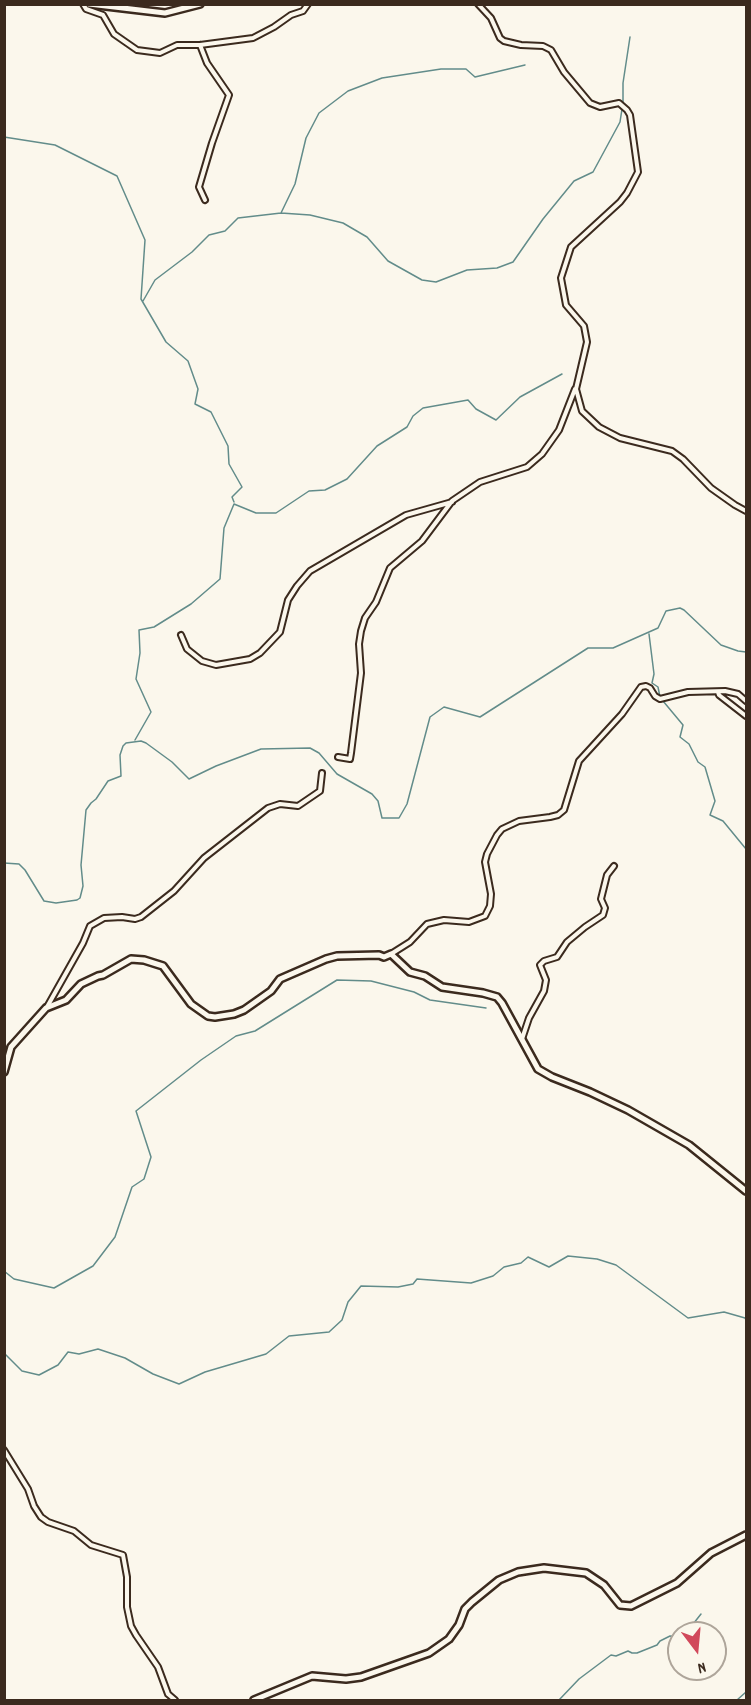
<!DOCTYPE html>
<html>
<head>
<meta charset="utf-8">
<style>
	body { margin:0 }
	#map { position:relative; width:751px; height:1705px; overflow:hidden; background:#fbf7ec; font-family:Dekko,sans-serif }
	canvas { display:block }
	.frame { position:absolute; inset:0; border:6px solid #3b2a1e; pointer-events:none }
	.north { position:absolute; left:667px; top:1621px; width:60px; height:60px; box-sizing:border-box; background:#fbf7ec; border:2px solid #aea59a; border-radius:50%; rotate:164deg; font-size:16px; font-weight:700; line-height:24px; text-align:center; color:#3b2a1e }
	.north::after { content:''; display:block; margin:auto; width:21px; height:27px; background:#d1495b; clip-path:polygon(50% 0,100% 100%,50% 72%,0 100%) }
</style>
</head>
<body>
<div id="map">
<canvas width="751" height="1705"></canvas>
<div class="frame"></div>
<div class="north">N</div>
</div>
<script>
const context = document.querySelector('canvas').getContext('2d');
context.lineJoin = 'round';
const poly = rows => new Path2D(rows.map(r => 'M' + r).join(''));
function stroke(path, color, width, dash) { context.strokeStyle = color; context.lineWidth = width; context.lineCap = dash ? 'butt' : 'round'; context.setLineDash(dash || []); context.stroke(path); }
const stream = poly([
	[623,104,623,83,630,37],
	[4,137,55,145,117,176,145,240,141,299,166,342,188,361,198,389,195,404,211,412,228,446,229,464,242,487,232,497,234,502],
	[281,213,310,215,343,223,367,237,388,261,422,280,436,282,467,270,497,268,513,262,543,219,574,181,593,172,620,122,622,109],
	[143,301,155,280,192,252,209,235,225,231,238,218,281,213,295,184,306,138,319,113,348,91,382,78,441,69,466,69,475,77,525,65],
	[649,634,654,674,652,683,658,687,660,697],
	[663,701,683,725,680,737,689,744,698,762,705,767,715,801,710,815,723,821,746,849],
	[135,740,151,712,136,679,140,653,139,630,154,627,191,604,220,579,224,528,234,504,256,513,276,513,309,491,325,490,347,479,377,446,407,427,413,416,423,408,468,400,476,409,496,420,520,397,562,374],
	[4,863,19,864,25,870,44,901,56,903,77,900,80,898,83,886,81,865,86,810,91,803,96,799,108,781,121,776,120,755,123,746,126,743,141,741,146,743,172,762,189,779,216,766,261,749,310,748,319,753,337,774,372,794,378,801,382,818,399,818,407,804,430,717,444,707,480,717,588,648,613,648,658,628,666,611,680,608,684,610,721,645,738,651,746,652],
	[4,1271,14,1279,54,1288,93,1266,115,1237,132,1187,144,1179,151,1157,136,1111,201,1060,236,1036,255,1031,337,980,371,981,414,992,430,1000,486,1008],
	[4,1353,22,1371,39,1375,58,1365,68,1352,79,1354,98,1349,125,1358,153,1374,179,1384,205,1372,266,1354,289,1336,329,1332,342,1320,348,1302,361,1286,398,1287,413,1284,417,1279,471,1283,493,1276,504,1267,521,1263,528,1257,549,1267,568,1256,597,1259,616,1265,688,1318,724,1312,745,1318,746,1320],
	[686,1633,701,1614],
	[559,1700,579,1679,611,1655,616,1656,628,1651,632,1653,637,1653,657,1645,660,1641,670,1636,679,1637],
	[737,1700,746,1692]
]);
const street = poly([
	[83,4,86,9,103,15,114,34,137,50,160,53,177,45,200,45,253,38,274,27,291,15,303,11,308,4],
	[478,4,491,18,500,38,504,41,521,45,543,46,551,50,564,72,590,103,600,107,619,103,627,110,630,115,638,172,627,193,620,202,571,247,561,278,566,305,584,326,587,342,576,389,582,411,599,427,620,438,672,451,683,459,711,488,735,505,746,511],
	[200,45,207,63,229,95,212,143,199,187,205,200],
	[181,635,187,649,202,661,216,665,250,659,260,653,280,632,288,600,297,586,310,571,406,515,452,502],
	[718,692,719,695,746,716],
	[338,757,350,759,351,753,361,673,359,644,361,631,365,618,376,602,390,568,422,541,452,501,480,482,527,467,542,454,559,430,575,389],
	[391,954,410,942,427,924,444,920,469,922,485,916,490,906,491,894,485,862,487,854,497,835,502,829,519,821,550,817,558,815,564,810,579,761,622,714,641,687,646,686,650,688,655,696,660,699,688,692,725,691,738,694,746,701],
	[47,1007,83,943,90,926,104,918,122,917,135,919,141,917,174,891,204,858,268,808,280,804,298,806,320,791,322,773],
	[522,1039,529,1018,544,991,546,980,540,965,544,961,557,957,567,942,585,927,603,915,605,908,601,899,607,875,614,866],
	[4,1450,28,1489,34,1506,41,1517,48,1522,74,1531,91,1545,123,1555,127,1577,127,1607,131,1626,136,1635,158,1667,168,1694,175,1700]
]);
const secondary = poly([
	[89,4,165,13,200,4],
	[4,1072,11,1047,46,1008,66,1000,81,984,98,976,103,975,131,959,144,960,163,966,191,1004,208,1016,215,1017,234,1014,244,1010,271,991,280,979,326,959,337,956,379,955,384,957,391,954,410,972,425,976,442,987,483,993,497,997,502,1003,538,1069,552,1077,590,1092,628,1110,689,1145,746,1191],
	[254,1700,312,1676,346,1679,361,1677,429,1653,449,1639,459,1625,465,1609,472,1602,499,1580,518,1572,544,1568,586,1573,604,1585,620,1605,631,1606,677,1583,711,1553,746,1535]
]);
stroke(stream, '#628c8a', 1.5);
stroke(street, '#3b2a1e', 8);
stroke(secondary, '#3b2a1e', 10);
stroke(street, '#fbf7ec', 4);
stroke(secondary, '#fbf7ec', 5);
</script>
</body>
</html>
